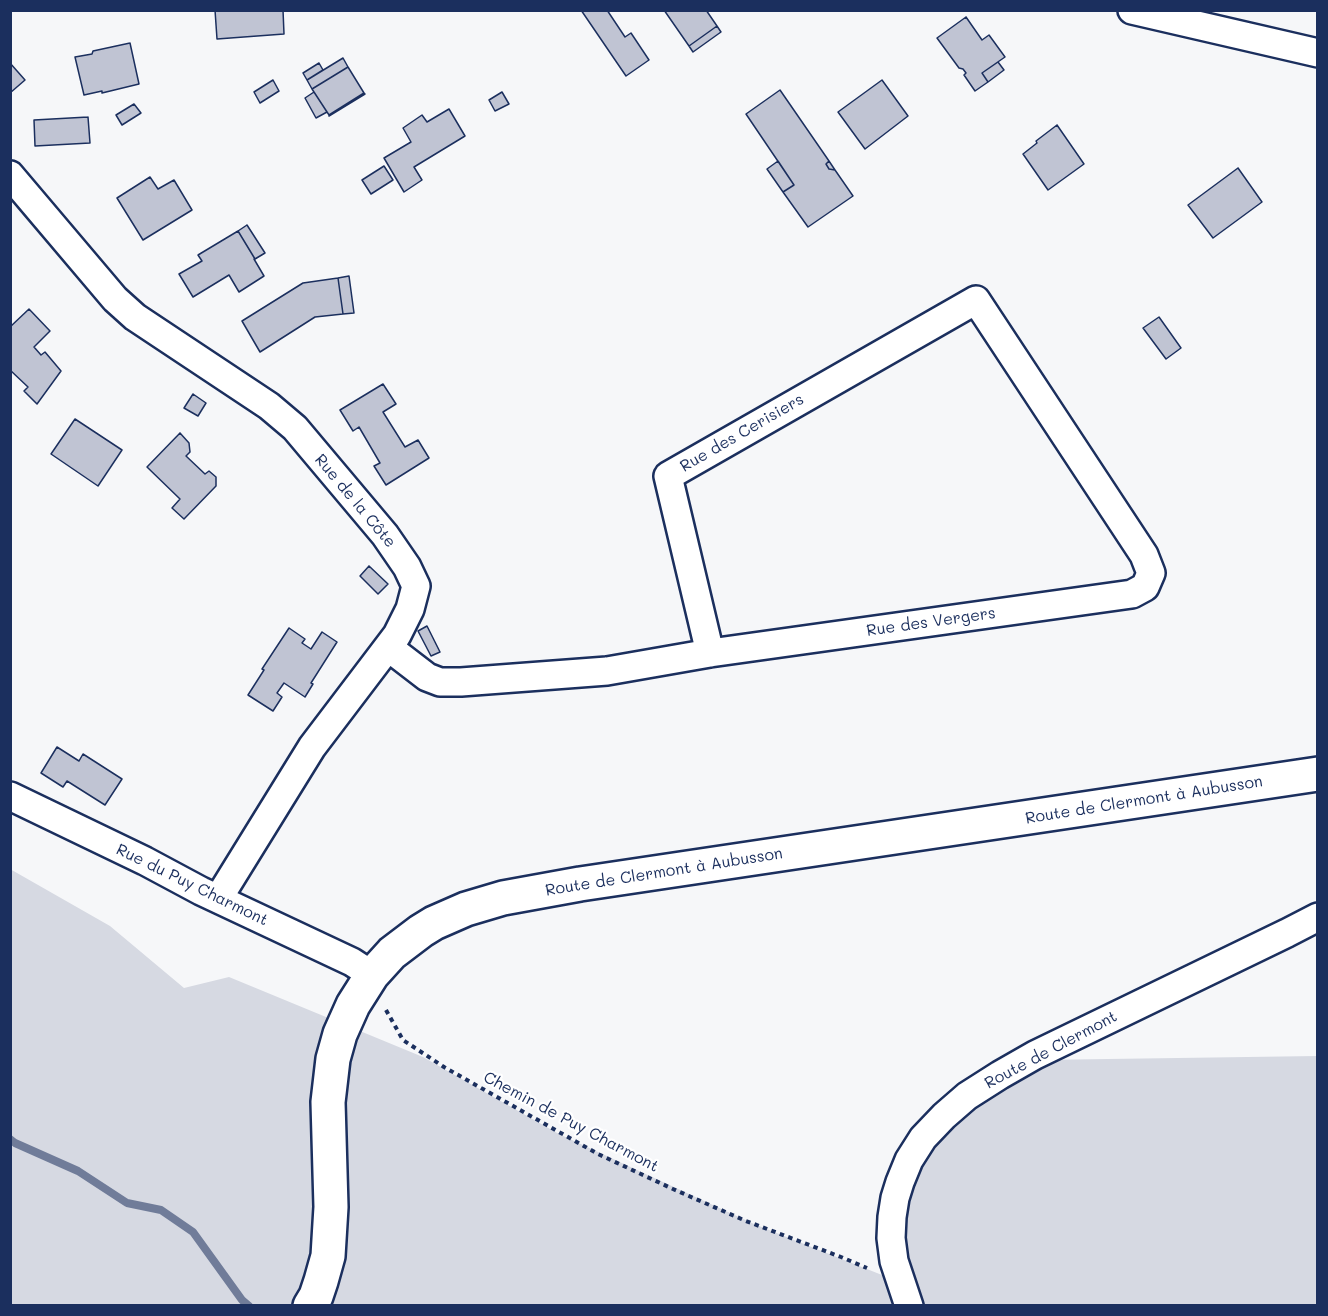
<!DOCTYPE html>
<html>
<head>
<meta charset="utf-8">
<style>
	body { margin:0 }
	#map { position:relative; width:1328px; height:1316px; overflow:hidden; background:#f6f7f9; font-family:Mali,sans-serif }
	canvas { display:block }
	.frame { position:absolute; inset:0; border:12px solid #1b2f5e; pointer-events:none }
</style>
</head>
<body>
<div id="map">
<canvas width="1328" height="1316"></canvas>
<div class="frame"></div>
</div>
<script>
const context = document.querySelector('canvas').getContext('2d');
context.lineJoin = 'round';
function fill(path, color) { context.fillStyle = color; context.fill(path, 'evenodd'); }
const poly = rows => new Path2D(rows.map(r => 'M' + r).join(''));
function stroke(path, color, width, dash) { context.strokeStyle = color; context.lineWidth = width; context.lineCap = dash ? 'butt' : 'round'; context.setLineDash(dash || []); context.stroke(path); }
function drawText(font, color, halo, rows, align = 'center') {
  context.font = font + ' Mali,sans-serif'; context.lineWidth = 4.5; context.setLineDash([]); context.textBaseline = 'middle'; context.strokeStyle = halo; context.fillStyle = color; for (const [text, x, y, turn = 0] of rows) {
    context.save(); context.translate(x, y); context.rotate((+turn || 0) * Math.PI / 180); context.textAlign = isNaN(turn) ? turn : align; if (halo) context.strokeText(text, 0, 0); context.fillText(text, 0, 0); context.restore();
  }
}
const green = poly([
	[10,869,110,926,184,988,229,977,423,1057,559,1134,754,1224,902,1283,893,1234,920,1137,1038,1060,1317,1056,1317,1305,11,1305]
]);
const stream = poly([
	[10,1139,15,1143,78,1171,127,1203,161,1210,193,1232,242,1300,249,1306]
]);
const building = poly([
	[215,10,283,10,284,34,217,39,215,10],
	[581,10,607,10,625,37,631,33,649,60,626,76,581,10],
	[664,10,706,10,717,26,689,46,664,10],
	[966,17,982,40,989,35,1005,57,982,73,988,82,975,91,964,75,966,73,963,69,959,68,937,38,966,17],
	[717,26,721,32,693,52,689,46,717,26],
	[130,43,139,84,102,93,102,91,84,95,75,57,92,54,93,51,130,43],
	[343,58,348,67,312,89,307,80,343,58],
	[998,62,1004,70,988,82,982,73,998,62],
	[10,63,25,80,10,93,10,63],
	[319,63,323,70,307,80,303,73,319,63],
	[348,67,364,93,329,115,312,89,348,67],
	[273,80,279,91,260,103,254,92,273,80],
	[882,80,908,116,865,149,838,112,882,80],
	[780,90,829,161,826,164,829,169,835,170,853,196,808,227,783,192,794,185,746,114,780,90],
	[314,92,327,112,316,118,305,98,314,92],
	[502,92,509,104,495,111,489,100,502,92],
	[364,93,365,94,329,116,329,115,364,93],
	[134,104,141,113,122,125,116,115,134,104],
	[449,109,465,136,414,167,422,180,404,192,384,158,411,142,403,128,422,115,427,122,449,109],
	[88,117,90,143,35,146,34,120,88,117],
	[1057,125,1084,164,1048,190,1023,154,1037,143,1036,141,1057,125],
	[778,161,794,185,783,192,767,169,778,161],
	[829,161,835,170,829,169,826,164,829,161],
	[384,166,393,180,371,194,362,180,384,166],
	[1238,168,1262,202,1213,238,1188,205,1238,168],
	[150,177,158,189,174,180,192,210,143,240,117,198,150,177],
	[247,225,265,253,255,259,238,231,247,225],
	[238,231,255,259,254,259,264,276,239,292,229,275,193,297,179,274,202,261,198,255,238,231],
	[349,276,354,313,343,314,338,278,349,276],
	[338,278,343,314,315,317,260,352,242,321,303,283,338,278],
	[29,309,50,331,34,347,41,355,45,352,61,371,37,404,24,391,28,387,10,370,10,327,29,309],
	[1159,317,1181,348,1166,359,1143,328,1159,317],
	[383,384,396,404,383,412,405,447,418,440,429,458,386,485,374,466,380,463,359,427,353,431,340,410,383,384],
	[193,394,206,403,198,416,184,408,193,394],
	[75,419,122,450,98,486,51,454,75,419],
	[180,433,189,443,190,452,186,456,205,474,209,471,216,477,216,486,184,519,172,508,180,499,147,467,180,433],
	[369,566,388,584,378,594,360,576,369,566],
	[427,626,440,652,431,656,418,631,427,626],
	[289,628,305,639,302,643,311,649,322,632,337,642,311,683,313,684,305,697,284,683,277,693,282,697,273,711,248,695,264,670,262,669,289,628],
	[57,747,79,761,83,754,122,779,105,805,67,781,63,787,41,773,57,747]
]);
const path = poly([
	[386,1010,403,1040,444,1067,598,1154,673,1189,746,1221,841,1257,867,1268]
]);
const minor = poly([
	[1132,10,1318,53],
	[10,175,115,299,135,317,269,406,295,428,385,535,407,567,416,586,410,609,397,635,312,747,218,899],
	[388,647,427,677,440,682,461,682,607,671,710,653,1132,594,1145,587,1151,573,1144,555,976,300,668,476,710,653],
	[10,796,145,861,201,891,352,962,372,975],
	[909,1306,894,1261,891,1238,892,1217,895,1198,900,1182,909,1160,923,1138,944,1116,967,1096,1000,1075,1035,1055,1287,933,1318,917]
]);
const major = poly([
	[310,1306,316,1296,321,1281,328,1256,331,1207,328,1102,333,1059,340,1034,353,1005,372,975,392,953,421,931,434,923,466,909,503,898,580,884,1318,774]
]);
const streetNames = [
	["Rue des Cerisiers",742,433,-30],
	["Rue de la Côte",355,501,50],
	["Rue des Vergers",931,622,-8],
	["Route de Clermont à Aubusson",1144,800,-9],
	["Route de Clermont à Aubusson",664,872,-9],
	["Rue du Puy Charmont",192,885,26],
	["Route de Clermont",1051,1050,-28],
	["Chemin de Puy Charmont",571,1122,28]
];
fill(green, '#d6d9e2');
stroke(stream, '#707c99', 8);
fill(building, '#c0c4d3');
stroke(building, '#1b2f5e', 1.5);
stroke(minor, '#1b2f5e', 32);
stroke(major, '#1b2f5e', 38);
stroke(path, '#1b2f5e', 4, [4.5, 4.5]);
stroke(minor, '#fff', 27);
stroke(major, '#fff', 33);
drawText('16px', '#1b2f5e', '#fff', streetNames);
</script>
</body>
</html>
